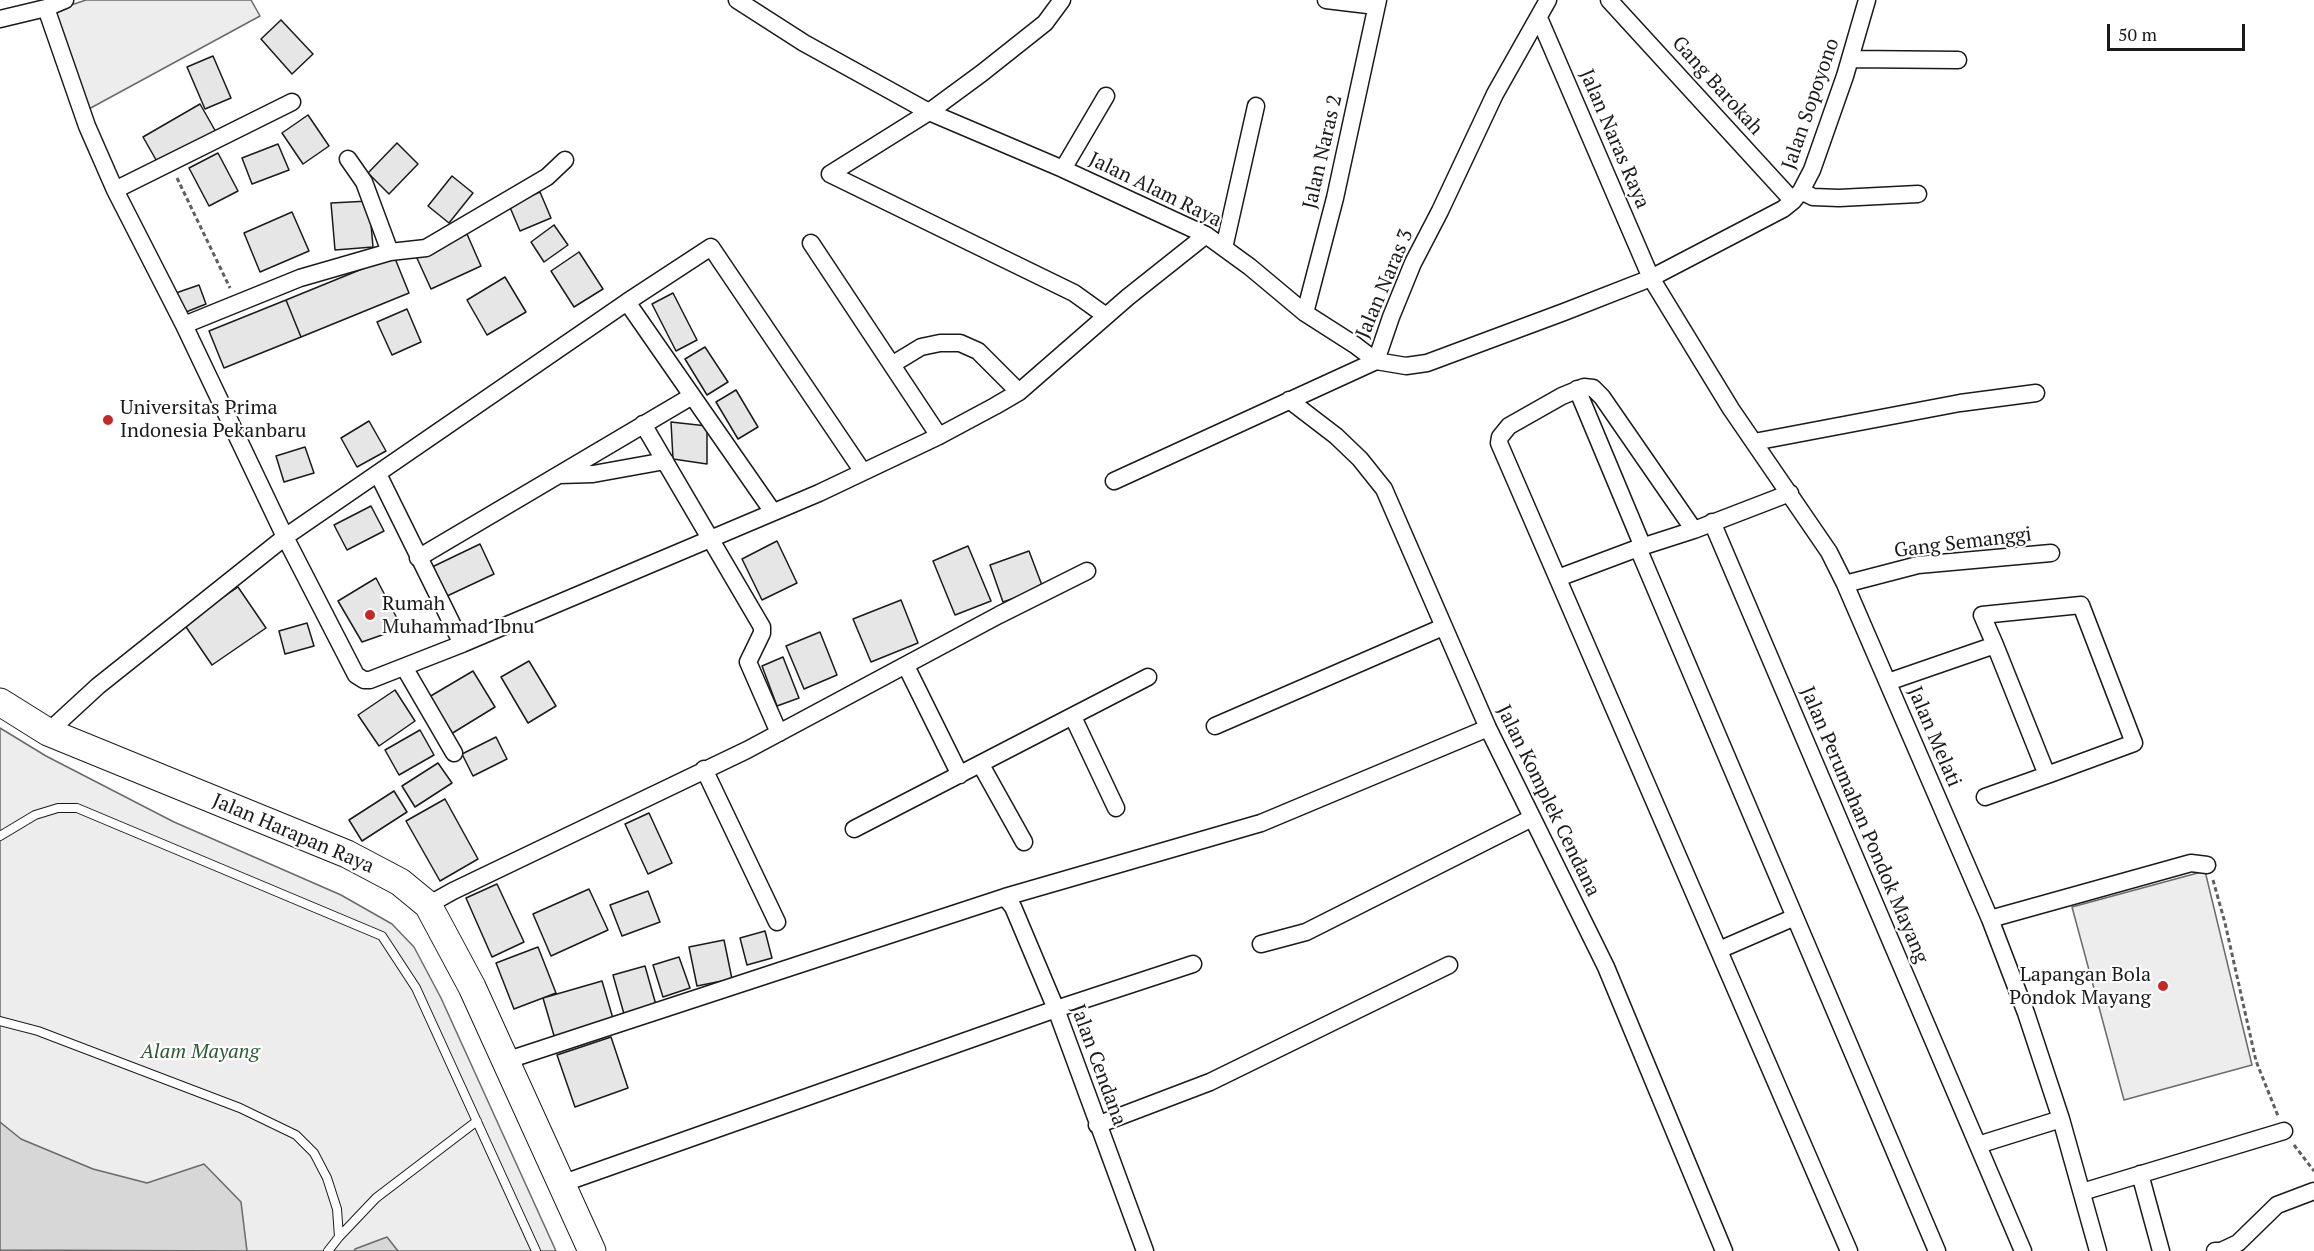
<!DOCTYPE html>
<html>
<head>
<meta charset="utf-8">
<style>
	body { margin:0 }
	#map { position:relative; width:2314px; height:1251px; overflow:hidden; background:#fff; font-family:"PT Serif",serif }
	canvas { display:block }
	.scale { position:absolute; left:2107px; top:24px; width:138px; height:27px; box-sizing:border-box; border:3px solid #1a1a1a; border-top:0; padding-left:8px; font-size:18px; line-height:21px; white-space:nowrap; color:#1a1a1a; -webkit-text-stroke:4px #fff; paint-order:stroke }
</style>
</head>
<body>
<div id="map">
<canvas width="2314" height="1251"></canvas>
<div class="scale">50 m</div>
</div>
<script>
const context = document.querySelector('canvas').getContext('2d');
context.lineJoin = 'round';
function fill(path, color) { context.fillStyle = color; context.fill(path, 'evenodd'); }
const poly = rows => new Path2D(rows.map(r => 'M' + r).join(''));
function stroke(path, color, width, dash) { context.strokeStyle = color; context.lineWidth = width; context.lineCap = dash ? 'butt' : 'round'; context.setLineDash(dash || []); context.stroke(path); }
function drawText(font, color, halo, rows, align = 'center') {
  context.font = font + ' "PT Serif",serif'; context.lineWidth = 4.5; context.setLineDash([]); context.textBaseline = 'middle'; context.strokeStyle = halo; context.fillStyle = color; for (const [text, x, y, turn = 0] of rows) {
    context.save(); context.translate(x, y); context.rotate((+turn || 0) * Math.PI / 180); context.textAlign = isNaN(turn) ? turn : align; if (halo) context.strokeText(text, 0, 0); context.fillText(text, 0, 0); context.restore();
  }
}
const built = poly([
	[86,0,251,0,260,16,87,110,56,27,56,10,86,0],
	[0,728,46,756,174,822,341,895,392,924,414,947,441,998,556,1251,0,1251,0,728],
	[2205,871,2252,1065,2124,1100,2072,907,2205,871]
]);
const water = poly([
	[0,1122,21,1139,93,1169,147,1183,204,1164,241,1202,247,1251,0,1250,0,1122],
	[387,1237,398,1251,354,1251,355,1249,387,1237]
]);
const building = poly([
	[281,20,313,54,292,74,261,39,281,20],
	[213,56,231,98,205,109,187,67,213,56],
	[200,104,216,132,159,165,143,137,200,104],
	[308,115,329,146,303,164,282,133,308,115],
	[397,143,418,164,389,194,368,173,397,143],
	[278,144,289,170,252,184,242,158,278,144],
	[218,153,238,191,209,206,189,168,218,153],
	[452,176,473,193,449,223,428,206,452,176],
	[540,192,551,218,520,231,509,205,540,192],
	[369,201,373,247,335,250,331,203,369,201],
	[292,212,309,251,260,272,244,233,292,212],
	[554,225,568,245,544,262,531,242,554,225],
	[467,234,481,266,431,289,416,256,467,234],
	[579,252,603,289,574,307,551,271,579,252],
	[394,256,409,293,301,337,286,300,394,256],
	[505,277,526,312,487,335,467,300,505,277],
	[199,285,206,304,181,314,173,294,199,285],
	[673,293,697,340,676,351,652,304,673,293],
	[286,300,301,337,224,368,209,331,286,300],
	[407,309,421,342,392,355,377,322,407,309],
	[705,347,728,382,707,395,685,359,705,347],
	[736,390,758,427,738,439,716,402,736,390],
	[369,421,386,451,357,467,341,438,369,421],
	[671,422,707,426,707,464,673,459,671,422],
	[305,447,314,473,284,482,276,456,305,447],
	[371,506,384,531,347,550,334,525,371,506],
	[777,541,797,583,762,600,742,559,777,541],
	[480,544,494,574,445,597,430,568,480,544],
	[968,546,991,601,955,615,933,561,968,546],
	[1029,551,1043,588,1003,602,990,565,1029,551],
	[376,578,402,628,362,642,338,601,376,578],
	[238,587,266,628,212,665,184,624,238,587],
	[901,600,918,643,871,662,853,619,901,600],
	[307,623,314,646,285,654,279,631,307,623],
	[820,632,837,675,804,689,786,646,820,632],
	[783,657,799,698,777,706,762,666,783,657],
	[529,661,556,706,528,723,501,677,529,661],
	[473,671,495,707,451,734,429,697,473,671],
	[395,690,415,721,379,746,358,715,395,690],
	[420,730,434,755,399,775,385,750,420,730],
	[496,737,507,759,473,776,462,754,496,737],
	[438,763,452,783,415,807,402,786,438,763],
	[394,791,407,812,362,841,349,820,394,791],
	[445,799,478,859,440,881,406,821,445,799],
	[649,813,672,863,648,874,625,824,649,813],
	[497,884,524,942,492,957,466,898,497,884],
	[589,889,608,930,551,956,533,914,589,889],
	[648,891,660,922,622,936,610,905,648,891],
	[765,931,772,958,747,965,740,938,765,931],
	[724,940,732,979,697,986,689,947,724,940],
	[538,947,556,993,514,1009,496,963,538,947],
	[679,957,690,988,663,997,653,965,679,957],
	[645,966,656,1005,624,1014,613,975,645,966],
	[602,981,614,1022,555,1039,543,998,602,981],
	[611,1037,628,1088,575,1107,557,1055,611,1037]
]);
const path = poly([
	[177,178,230,288],
	[2213,880,2225,923,2256,1061,2278,1116],
	[2294,1145,2314,1171]
]);
const lane = poly([
	[0,836,35,815,58,808,77,808,382,936,416,988,536,1251],
	[0,1021,38,1031,240,1108,296,1135,314,1153,327,1178,337,1209,339,1237,328,1251],
	[339,1237,376,1198,477,1121]
]);
const street = poly([
	[737,0,804,43,929,112,1063,169,1206,235,1250,267,1305,313,1355,345,1376,361,1406,366,1427,363,1564,312,1651,278,1783,209,1793,201,1801,191,1812,170,1845,76,1867,0],
	[1326,0,1376,6],
	[1609,0,1793,201],
	[46,8,87,126,115,190,184,325,285,537,356,675,364,680,370,680,462,644,819,493,939,436,995,406,1019,392,1128,297,1206,235],
	[1539,18,1651,278,1731,409,1829,552,1845,584,1990,919,2026,1013,2061,1119,2098,1251],
	[0,19,46,8,65,0],
	[1850,59,1958,60],
	[348,159,364,182,390,252],
	[1063,169,1106,96],
	[830,174,1074,293,1106,316],
	[830,174,929,112,982,73,1045,23,1062,0],
	[115,190,292,102],
	[1801,191,1813,197,1839,198,1918,194],
	[811,243,939,436],
	[1224,248,1256,106],
	[627,302,773,512],
	[1305,313,1335,198,1378,0],
	[184,325,300,278,390,252,426,248,547,177,565,160],
	[893,364,921,347,940,343,960,343,978,351,1019,392],
	[1577,389,1643,547],
	[1289,400,1336,436,1360,459,1384,489,1488,728,1606,967,1724,1251],
	[643,424,762,627,762,633,748,662,779,733],
	[1754,442,1960,403,2036,393],
	[378,474,462,644],
	[559,475,593,474,665,461],
	[1114,481,1376,361,1391,317,1413,263,1440,211,1495,94,1548,0],
	[1790,493,1694,530,1638,548,1937,1251],
	[1712,522,2023,1251],
	[1694,530,1602,397,1593,388,1584,387,1562,396,1509,426,1500,437,1499,443,1849,1251],
	[418,558,692,396],
	[1558,578,1638,548],
	[1845,584,1918,565,2051,553],
	[906,666,960,775],
	[404,667,454,753],
	[1888,682,1995,645,2047,775,2134,743,2081,605,1982,615,1995,645],
	[1073,717,1116,808],
	[1215,726,1443,627],
	[48,732,98,686,285,537,627,302,711,247,863,472],
	[981,765,1024,842],
	[704,769,777,922],
	[1985,797,2047,775],
	[854,829,1148,677],
	[1005,897,1013,907,1056,1009,1145,1251],
	[428,905,453,891,747,750,999,615,1087,571],
	[1990,919,2191,863,2207,865],
	[1261,944,1306,932,1532,818],
	[1719,950,1795,917],
	[505,1061,1005,897,1261,823,1488,728],
	[1097,1125,1210,1082,1449,965],
	[1978,1145,2061,1119],
	[2140,1174,2161,1251],
	[561,1184,1056,1009,1193,964],
	[2082,1192,2284,1131],
	[2215,1251,2221,1251,2238,1243,2277,1205,2314,1191]
]);
const primary = poly([
	[0,702,48,732,347,854,400,882,428,905,472,987,592,1251]
]);
const markers = [
	[108,420,6,"#c62828"],
	[370,615,6,"#c62828"],
	[2163,986,6,"#c62828"]
];
const streetNames = [
	["Gang Barokah",1717,86,48],
	["Jalan Sopoyono",1811,104,-71],
	["Jalan Naras Raya",1614,139,67],
	["Jalan Naras 2",1323,152,-77],
	["Jalan Alam Raya",1155,190,26],
	["Jalan Naras 3",1385,284,-67],
	["Gang Semanggi",1963,543,-7],
	["Jalan Melati",1934,737,67],
	["Jalan Komplek Cendana",1548,801,64],
	["Jalan Perumahan Pondok Mayang",1864,825,67],
	["Jalan Harapan Raya",293,834,23],
	["Jalan Cendana",1098,1065,70]
];
const poiNames = [
	["Universitas Prima",120,408],
	["Indonesia Pekanbaru",120,431],
	["Rumah",382,604],
	["Muhammad Ibnu",382,627],
	["Lapangan Bola",2151,975,"right"],
	["Pondok Mayang",2151,998,"right"]
];
const parkNames = [
	["Alam Mayang",200,1052]
];
fill(built, '#ededed');
stroke(built, '#6a6a6a', 1.5);
fill(water, '#d7d7d7');
stroke(water, '#6a6a6a', 1.5);
fill(building, '#e6e6e6');
stroke(building, '#1a1a1a', 1.5);
stroke(lane, '#1a1a1a', 10);
stroke(street, '#1a1a1a', 19);
stroke(primary, '#1a1a1a', 29);
stroke(path, '#5f5f5f', 3, [4.5, 3]);
stroke(lane, '#fff', 8);
stroke(street, '#fff', 16);
stroke(primary, '#fff', 27);
for (const [x, y, r, color] of markers) { const dot = new Path2D(); dot.arc(x, y, r, 0, 2 * Math.PI); context.fillStyle = color; context.fill(dot); stroke(dot, '#fff', 2); }
drawText('20px', '#1a1a1a', '#fff', streetNames);
drawText('20px', '#1a1a1a', '#fff', poiNames, 'left');
drawText('italic 20px', '#2b5a34', '#fff', parkNames);
</script>
</body>
</html>
